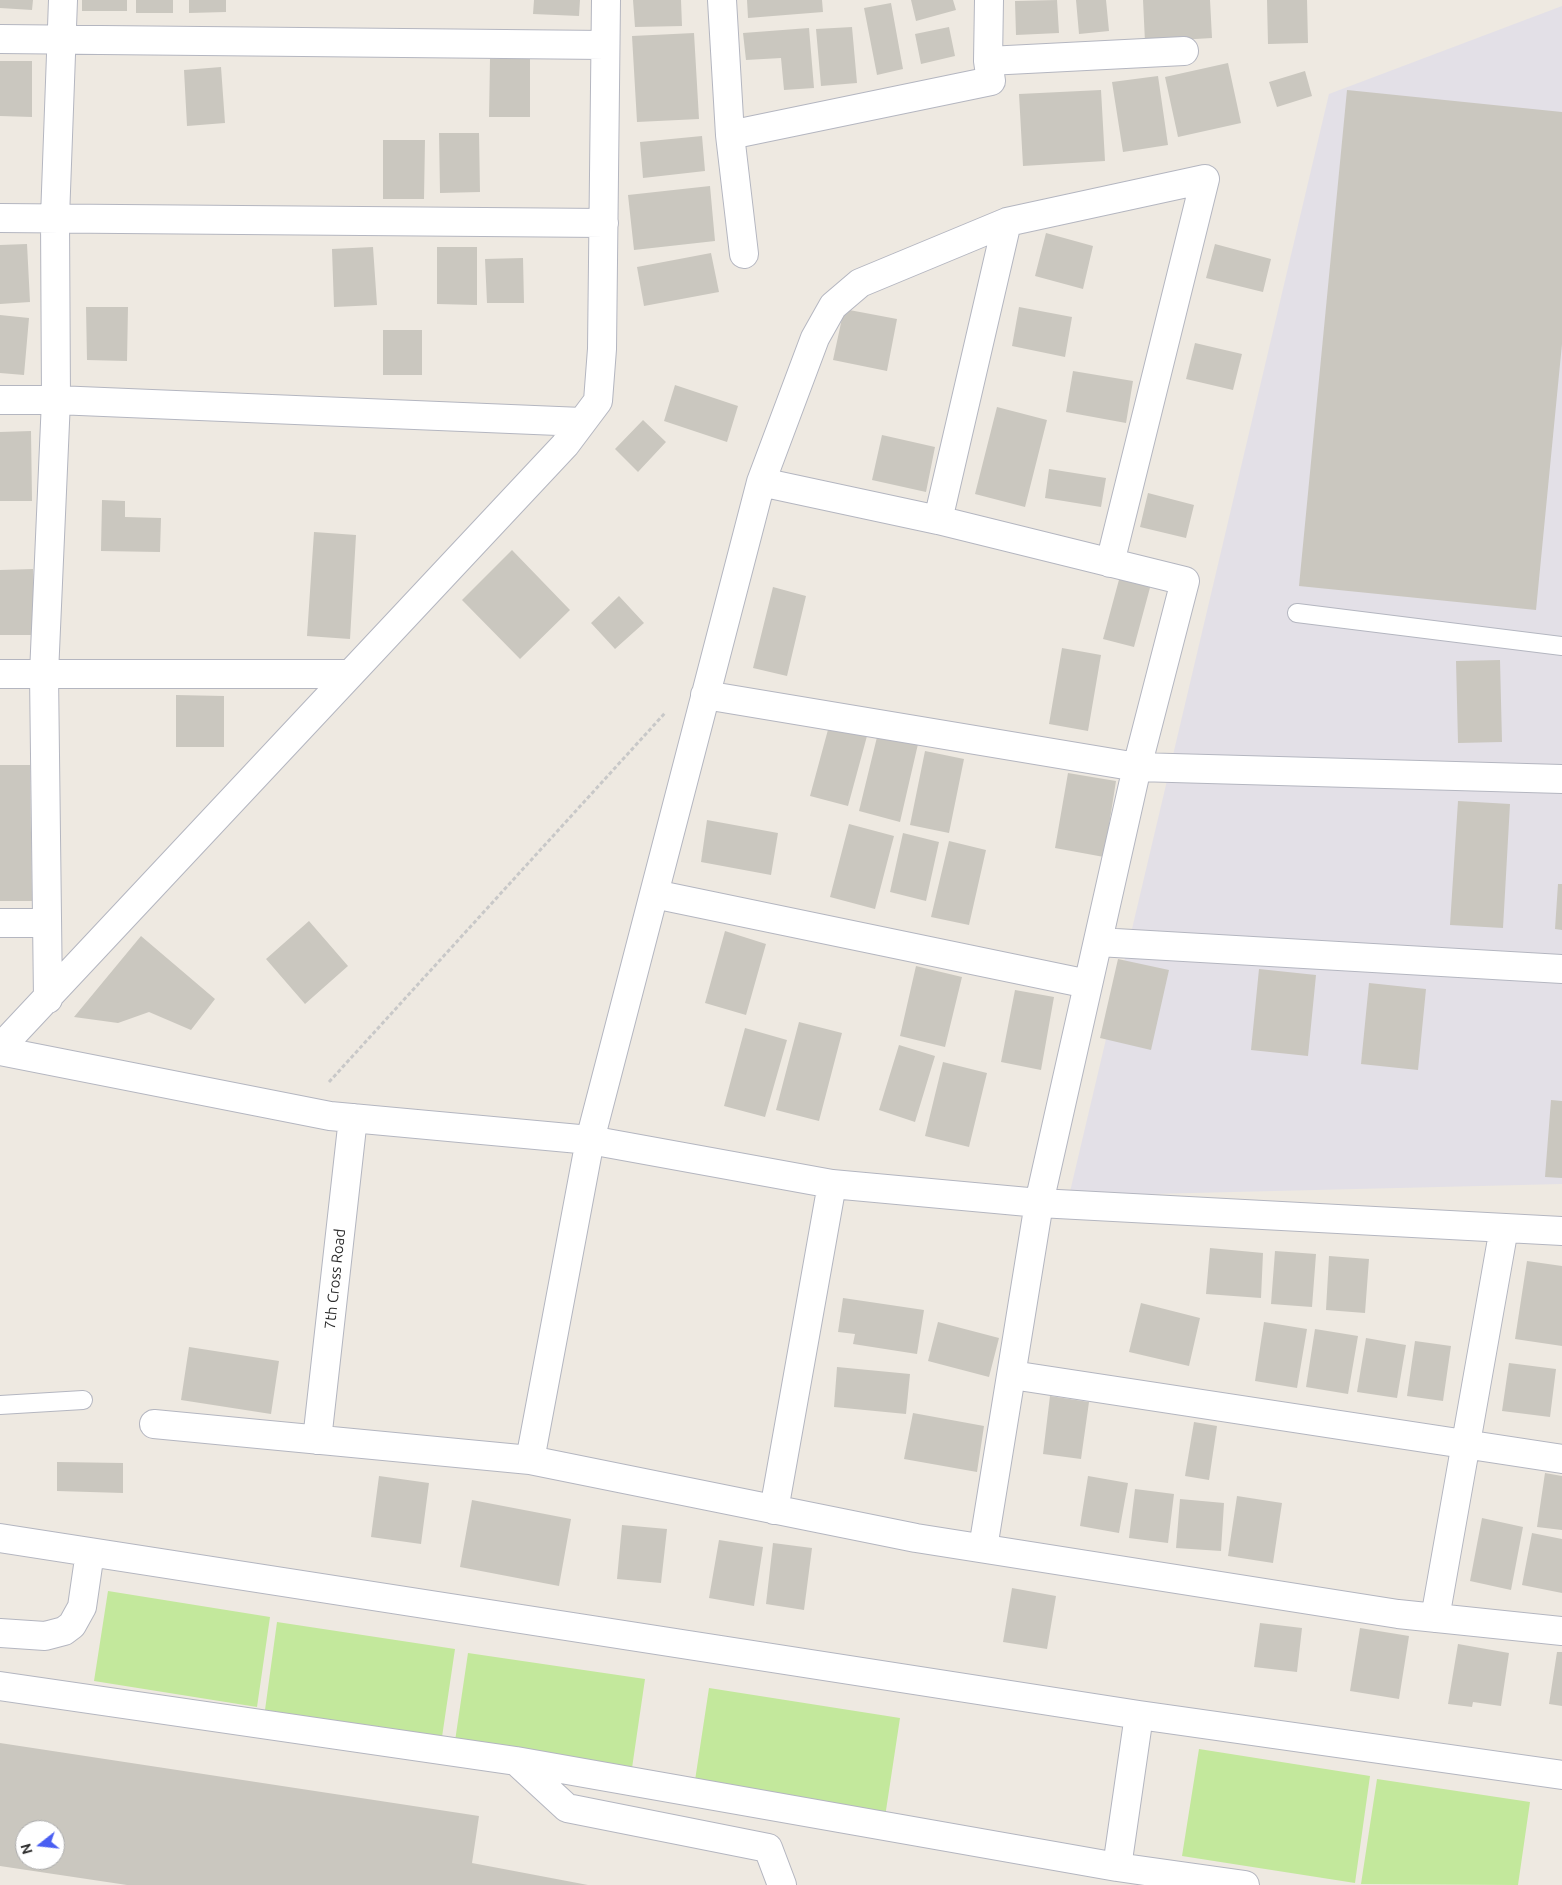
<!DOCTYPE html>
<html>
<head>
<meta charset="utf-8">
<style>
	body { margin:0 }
	#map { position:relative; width:1562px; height:1885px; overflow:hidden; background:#eee9e1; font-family:Ubuntu,sans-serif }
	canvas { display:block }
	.north { position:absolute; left:15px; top:1820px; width:50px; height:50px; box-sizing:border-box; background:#fff; border:1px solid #ababab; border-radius:50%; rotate:254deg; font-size:14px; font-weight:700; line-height:20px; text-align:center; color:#2d2d2d }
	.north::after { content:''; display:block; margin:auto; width:18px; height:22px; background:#495ef2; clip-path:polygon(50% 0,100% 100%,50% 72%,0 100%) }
</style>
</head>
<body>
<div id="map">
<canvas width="1562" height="1885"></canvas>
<div class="north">N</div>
</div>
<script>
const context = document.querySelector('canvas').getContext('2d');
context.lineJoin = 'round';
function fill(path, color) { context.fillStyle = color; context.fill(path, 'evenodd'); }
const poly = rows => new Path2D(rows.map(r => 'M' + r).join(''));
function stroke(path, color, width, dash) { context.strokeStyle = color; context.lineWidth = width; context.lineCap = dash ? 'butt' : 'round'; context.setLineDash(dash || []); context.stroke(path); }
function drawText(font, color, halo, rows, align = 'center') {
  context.font = font + ' Ubuntu,sans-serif'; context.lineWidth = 4.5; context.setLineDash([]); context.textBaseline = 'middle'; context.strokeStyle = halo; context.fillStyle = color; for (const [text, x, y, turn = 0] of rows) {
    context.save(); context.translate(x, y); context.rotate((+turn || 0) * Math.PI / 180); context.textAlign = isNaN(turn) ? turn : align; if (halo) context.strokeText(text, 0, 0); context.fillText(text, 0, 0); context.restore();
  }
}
const industrial = poly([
	[1562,6,1562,1184,1069,1196,1329,94]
]);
const pitch = poly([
	[108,1591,270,1617,257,1707,94,1681],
	[277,1622,455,1649,442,1737,265,1710],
	[468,1653,645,1679,632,1768,455,1741],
	[709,1688,900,1718,885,1817,694,1787],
	[1199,1749,1370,1776,1355,1883,1182,1856],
	[1377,1779,1530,1802,1518,1885,1361,1884]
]);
const building = poly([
	[0,0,33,0,32,10,0,8],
	[82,0,127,0,127,11,82,11],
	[136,0,173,0,173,13,136,13],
	[189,0,226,0,226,12,189,13],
	[534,0,580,0,579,16,533,14],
	[633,0,681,0,682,26,635,27],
	[747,0,822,0,823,12,748,18],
	[911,0,953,0,956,10,916,21],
	[1057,0,1059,33,1016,35,1015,1],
	[1076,0,1106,0,1109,31,1079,34],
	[1143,0,1210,0,1212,38,1145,42],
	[1267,0,1307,0,1308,43,1268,44],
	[891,3,903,69,877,75,864,8],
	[852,27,857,83,821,86,816,29],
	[949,27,955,56,921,64,915,34],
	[809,28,814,88,784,90,781,58,746,60,743,33],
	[694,33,699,119,637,122,632,36],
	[490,59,530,59,530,117,489,117],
	[0,61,32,61,32,117,0,116],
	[1228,63,1241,123,1178,137,1165,77],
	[221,67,225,123,187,126,184,70],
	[1305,71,1312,96,1277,107,1269,82],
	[1158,76,1168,145,1123,152,1112,82],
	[1101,90,1105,161,1023,166,1019,94],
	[1347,90,1562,112,1562,344,1536,610,1299,586],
	[439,133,479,133,480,192,440,193],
	[702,136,705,171,643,178,640,142],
	[383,140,425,140,424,199,383,199],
	[710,186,715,241,634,250,628,195],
	[1046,233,1093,246,1083,289,1035,276],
	[27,244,30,302,0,304,0,245],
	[1215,244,1271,259,1263,292,1206,278],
	[373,247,377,305,334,307,332,249],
	[437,247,477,247,477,305,437,304],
	[711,253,719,292,644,306,637,267],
	[523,258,524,303,487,303,485,259],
	[86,307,128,307,127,361,87,360],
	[1019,307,1072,317,1065,357,1012,346],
	[844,309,897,319,887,371,833,360],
	[0,315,29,318,24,375,0,373],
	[383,330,422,330,422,375,383,375],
	[1195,343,1242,354,1233,390,1186,379],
	[1073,371,1133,381,1126,423,1066,412],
	[675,385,738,406,727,442,664,421],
	[997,407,1047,420,1025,507,975,494],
	[643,420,666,442,638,472,615,449],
	[31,431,32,501,0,501,0,432],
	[882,435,935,447,926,492,872,480],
	[1049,469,1106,478,1101,507,1045,498],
	[1148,493,1194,505,1186,538,1140,527],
	[102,500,125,501,125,517,161,518,160,552,101,551],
	[314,532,356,535,350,639,307,636],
	[512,550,570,610,520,659,462,600],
	[33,569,34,635,0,635,0,570],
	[1120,576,1151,584,1134,647,1103,639],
	[773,587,806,596,787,676,753,668],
	[619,596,644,623,615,649,591,623],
	[1062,648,1101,655,1088,731,1049,724],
	[1500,660,1502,742,1458,743,1456,661],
	[176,695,224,696,224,747,176,747],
	[829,726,867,736,848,806,810,796],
	[878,733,918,744,900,822,859,811],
	[925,751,964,759,949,833,910,825],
	[0,765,30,765,32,901,0,901],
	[1068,773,1116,781,1104,857,1055,848],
	[1458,801,1510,804,1503,928,1450,925],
	[707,820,778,833,771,875,701,862],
	[849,824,894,836,875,909,830,897],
	[903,833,939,842,926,901,890,892],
	[949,841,986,850,969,925,931,917],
	[1558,884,1562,884,1562,930,1555,929],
	[309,921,348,966,305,1004,266,959],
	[725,931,766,944,746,1015,705,1003],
	[141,936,215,999,191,1030,149,1012,118,1023,74,1017],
	[1118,959,1169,970,1151,1050,1100,1038],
	[916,966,962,977,945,1047,900,1036],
	[1259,969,1316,975,1308,1056,1251,1050],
	[1369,983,1426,989,1418,1070,1361,1064],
	[1015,990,1054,997,1041,1070,1001,1062],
	[799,1022,842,1033,819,1121,776,1110],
	[745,1028,787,1040,765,1117,724,1106],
	[899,1045,935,1056,915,1122,879,1110],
	[943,1062,987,1073,969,1147,925,1136],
	[1551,1100,1562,1101,1562,1178,1545,1177],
	[1210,1248,1263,1253,1261,1298,1206,1294],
	[1275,1251,1316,1254,1312,1307,1271,1304],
	[1329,1256,1369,1259,1365,1313,1326,1310],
	[1527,1261,1562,1266,1562,1346,1515,1339],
	[843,1298,924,1310,917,1354,853,1344,855,1334,838,1332],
	[1141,1303,1200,1318,1189,1366,1129,1352],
	[938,1322,999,1338,989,1377,928,1361],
	[1264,1322,1307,1329,1297,1388,1255,1381],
	[1315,1329,1358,1336,1348,1394,1306,1387],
	[1366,1338,1406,1345,1397,1398,1357,1392],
	[1415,1341,1451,1346,1443,1401,1407,1396],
	[189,1347,279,1361,271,1414,181,1400],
	[1509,1363,1556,1369,1550,1417,1502,1411],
	[837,1367,910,1374,906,1414,834,1407],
	[1050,1396,1089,1402,1081,1459,1043,1454],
	[913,1413,984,1426,977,1472,904,1459],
	[1194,1422,1217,1426,1209,1480,1185,1476],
	[57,1462,123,1463,123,1493,57,1491],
	[1545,1473,1562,1476,1562,1530,1537,1527],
	[379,1476,429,1483,421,1544,371,1537],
	[1088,1476,1128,1483,1119,1533,1080,1526],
	[1135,1489,1174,1494,1168,1543,1129,1538],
	[1237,1496,1282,1503,1273,1563,1228,1556],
	[1180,1499,1224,1503,1221,1551,1176,1548],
	[472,1500,571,1519,559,1586,460,1567],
	[1482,1518,1523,1527,1511,1590,1470,1581],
	[622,1525,667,1529,661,1583,617,1579],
	[1532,1533,1562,1539,1562,1593,1522,1585],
	[719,1540,763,1547,754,1606,709,1598],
	[773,1543,812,1548,804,1610,766,1604],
	[1012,1588,1056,1596,1047,1649,1003,1642],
	[1260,1623,1302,1628,1297,1672,1254,1667],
	[1360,1628,1409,1636,1399,1699,1350,1691],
	[1458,1644,1509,1653,1501,1706,1473,1702,1472,1707,1448,1704],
	[1557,1652,1562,1652,1562,1706,1549,1704],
	[0,1743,479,1816,472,1863,588,1885,127,1885,0,1866],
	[25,1830,55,1830,55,1860,25,1860]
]);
const path = poly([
	[329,1082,665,713]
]);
const lane = poly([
	[1297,613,1562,646],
	[0,1405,83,1400]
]);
const street = poly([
	[722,0,730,135,744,254],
	[0,39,605,45],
	[988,61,1184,51],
	[730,135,991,81,988,61,989,0],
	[0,218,604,223],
	[0,400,56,400,582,422],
	[761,482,938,520,1185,581,1137,767,1039,1203,983,1548],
	[938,520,1007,222],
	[0,674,350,674],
	[705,695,1137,767,1562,779],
	[654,894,1088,984],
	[0,923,46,923],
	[1098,942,1562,969],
	[48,999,44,674,56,400,55,218,63,0],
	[0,1048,565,445,598,401,602,349,606,0],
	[0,1051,330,1116,590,1140,832,1184,1039,1203,1562,1231],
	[1012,1375,1562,1459],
	[154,1424,530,1460,916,1538,1398,1614,1562,1631],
	[317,1440,353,1118],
	[530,1460,590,1140,761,482,815,338,833,306,860,283,1007,222,1205,179,1110,563],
	[774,1510,832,1184],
	[0,1538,1139,1715,1562,1775],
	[1435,1618,1504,1228],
	[0,1633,45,1636,64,1631,72,1625,82,1607,90,1552],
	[0,1686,516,1761,1117,1867,1245,1885],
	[516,1761,567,1808,768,1848,782,1885],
	[1117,1867,1139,1715]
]);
const streetNames = [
	["7th Cross Road",335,1279,-84]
];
fill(industrial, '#e3e0e7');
fill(pitch, '#c3e89c');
fill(building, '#cac7bf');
stroke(lane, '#b4b6c0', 20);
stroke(street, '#b4b6c0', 30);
stroke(path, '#c8c8c8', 3, [4, 2.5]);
stroke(lane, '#fff', 18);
stroke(street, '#fff', 28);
drawText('15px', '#2d2d2d', '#fff', streetNames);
</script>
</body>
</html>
